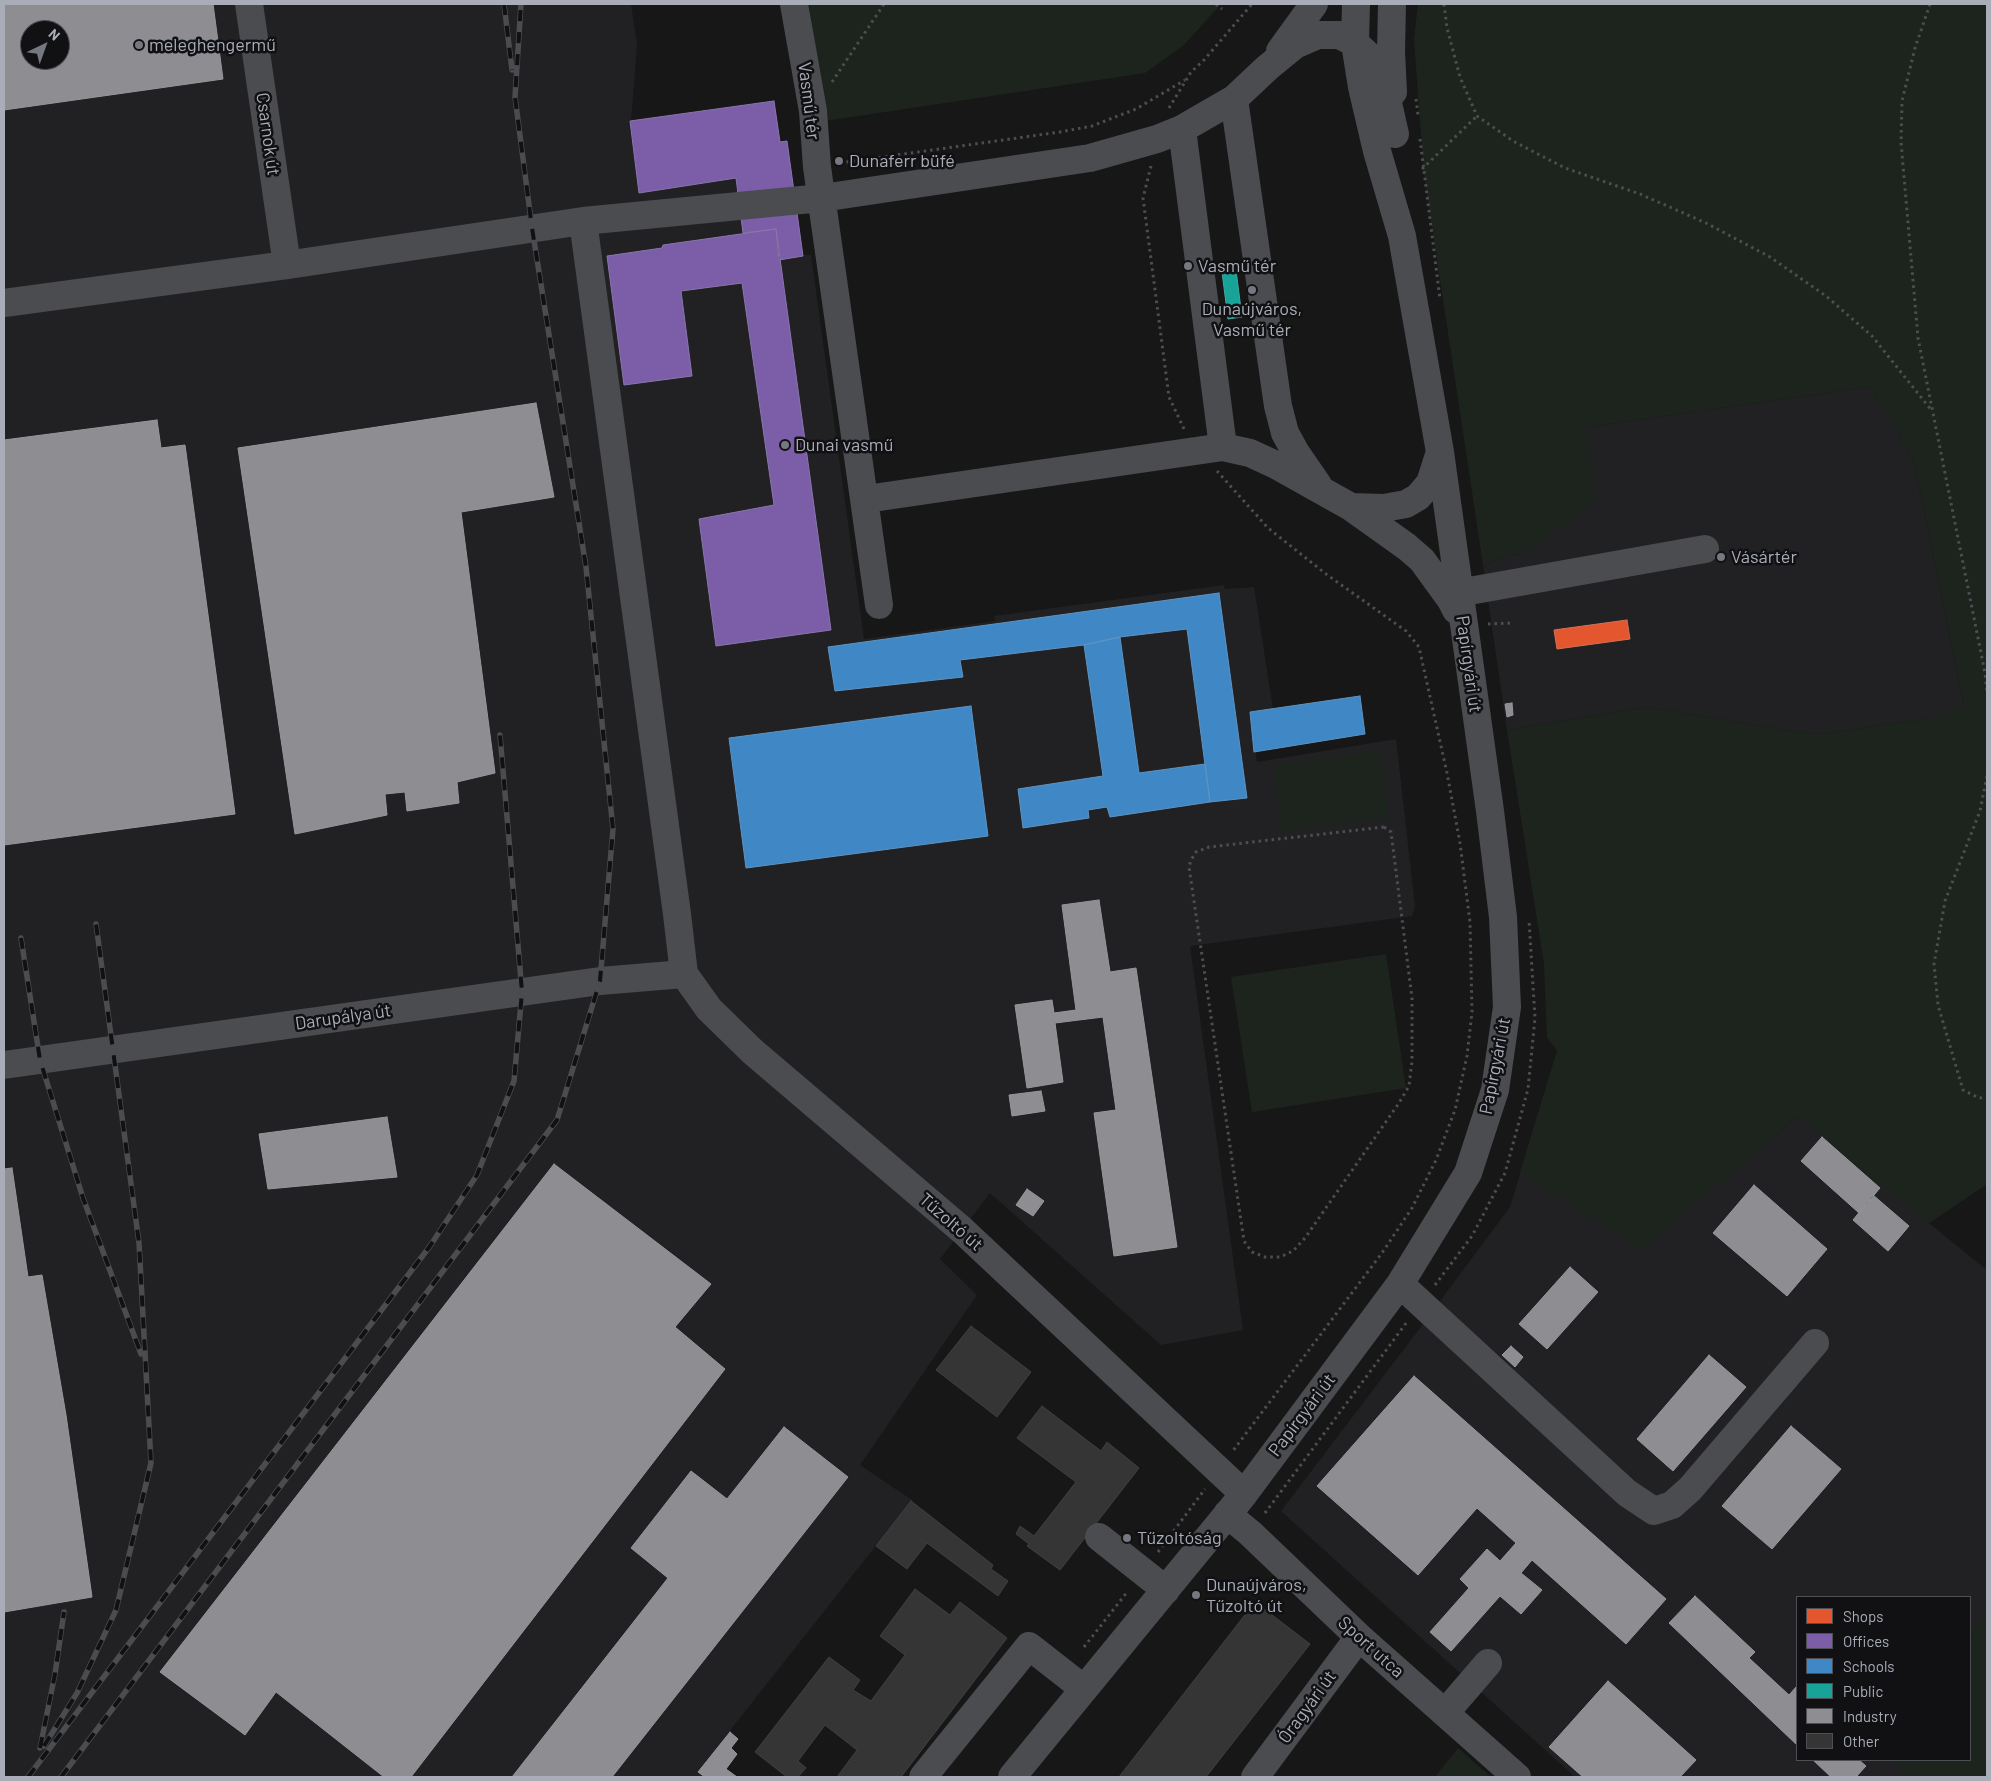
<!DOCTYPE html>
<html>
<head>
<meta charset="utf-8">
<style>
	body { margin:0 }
	#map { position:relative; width:1991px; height:1781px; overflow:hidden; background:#171717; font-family:Barlow,sans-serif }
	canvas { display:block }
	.frame { position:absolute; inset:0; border:5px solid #a8adb8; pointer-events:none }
	.legend { position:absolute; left:1796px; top:1596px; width:175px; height:165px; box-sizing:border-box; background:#111113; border:1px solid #4d4f55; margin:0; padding:6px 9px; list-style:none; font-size:15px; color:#a8adb8 }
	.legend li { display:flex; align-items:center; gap:10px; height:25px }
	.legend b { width:25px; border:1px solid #4d4f55 }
	.north { position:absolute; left:20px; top:20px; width:50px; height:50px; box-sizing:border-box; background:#111113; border:1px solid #4d4f55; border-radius:50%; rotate:42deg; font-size:14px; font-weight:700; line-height:20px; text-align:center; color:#a8adb8 }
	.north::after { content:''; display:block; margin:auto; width:18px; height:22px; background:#757880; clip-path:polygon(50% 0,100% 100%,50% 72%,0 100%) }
</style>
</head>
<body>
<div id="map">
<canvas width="1991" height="1781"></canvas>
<div class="frame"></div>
<ul class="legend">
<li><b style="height:14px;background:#e4572e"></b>Shops</li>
<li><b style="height:14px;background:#7b5ea7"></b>Offices</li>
<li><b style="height:14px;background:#3f88c5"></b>Schools</li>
<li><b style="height:14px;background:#17a398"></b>Public</li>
<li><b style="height:14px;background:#8d8d92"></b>Industry</li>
<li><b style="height:14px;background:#353536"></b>Other</li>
</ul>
<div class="north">N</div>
</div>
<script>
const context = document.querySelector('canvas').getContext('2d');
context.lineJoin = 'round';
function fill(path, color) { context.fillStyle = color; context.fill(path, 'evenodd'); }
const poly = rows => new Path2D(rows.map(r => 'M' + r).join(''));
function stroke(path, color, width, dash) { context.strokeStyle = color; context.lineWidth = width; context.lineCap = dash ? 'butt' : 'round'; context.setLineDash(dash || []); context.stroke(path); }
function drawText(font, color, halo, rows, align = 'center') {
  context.font = font + ' Barlow,sans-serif'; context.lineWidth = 5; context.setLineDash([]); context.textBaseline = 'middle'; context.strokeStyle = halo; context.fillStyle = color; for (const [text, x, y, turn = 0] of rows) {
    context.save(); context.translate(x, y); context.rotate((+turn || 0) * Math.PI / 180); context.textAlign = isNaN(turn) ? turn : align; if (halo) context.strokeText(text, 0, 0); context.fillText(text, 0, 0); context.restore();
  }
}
const built = poly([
	[4,4,631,4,637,45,631,121,774,101,780,142,787,141,803,255,811,255,864,639,995,621,994,616,1224,585,1225,589,1254,587,1273,709,1250,712,1257,762,1396,739,1415,906,1412,916,1190,946,1243,1330,1161,1345,990,1193,940,1259,977,1295,860,1465,912,1500,698,1771,705,1777,4,1777],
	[30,30,60,30,60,60,30,60],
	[1870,387,1911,456,1915,467,1964,706,1930,718,1821,734,1798,732,1648,707,1507,730,1483,565,1533,549,1587,427],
	[1539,1112,1668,1227,1797,1117,1987,1270,1987,1613,1970,1635,1970,1597,1797,1597,1797,1760,1891,1760,1910,1777,1575,1777,1281,1511,1420,1328,1510,1207]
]);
const green = poly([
	[809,4,1221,4,1184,45,1145,73,825,121],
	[1418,4,1987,4,1987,1184,1928,1224,1797,1117,1642,1250,1520,1172,1557,1051,1547,1037,1544,964,1507,730,1648,707,1798,732,1821,734,1930,718,1964,705,1915,467,1911,456,1870,387,1587,427,1596,500,1533,549,1483,565,1424,173,1414,40],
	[1380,751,1389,818,1282,831,1274,765],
	[1386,954,1406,1088,1252,1112,1231,977],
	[1987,1613,1987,1777,1910,1777,1891,1760,1970,1760,1970,1635],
	[1458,1748,1491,1777,1435,1777]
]);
const shops = poly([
	[1627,620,1630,639,1557,649,1554,630,1627,620]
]);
const offices = poly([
	[774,101,780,142,787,141,803,256,779,260,776,229,743,233,736,178,639,193,630,121,774,101],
	[776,229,831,630,716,646,699,519,774,505,742,283,681,291,692,376,624,385,607,256,662,248,663,245,776,229]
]);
const schools = poly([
	[1219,593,1247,798,1210,802,1187,629,1120,637,1084,645,960,660,963,677,835,691,828,647,1219,593],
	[1120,637,1139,773,1205,764,1210,802,1110,817,1107,807,1088,810,1089,818,1023,828,1018,789,1103,776,1084,645,1120,637],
	[1360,696,1365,734,1254,752,1250,712,1360,696],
	[971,706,988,836,746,868,729,738,971,706]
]);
const public = poly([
	[1236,270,1242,317,1228,319,1222,272,1236,270]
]);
const industry = poly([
	[4,4,213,4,223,79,4,110,4,4],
	[30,30,60,30,60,60,30,60,30,30],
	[536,403,554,497,461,512,495,773,457,782,459,803,407,811,405,792,385,794,387,815,295,834,238,448,536,403],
	[157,420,161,448,185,445,235,814,4,845,4,440,157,420],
	[1512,703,1513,715,1507,717,1505,704,1512,703],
	[1099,900,1110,972,1136,968,1177,1247,1114,1256,1094,1113,1116,1110,1103,1017,1055,1023,1063,1082,1027,1088,1015,1005,1052,1000,1054,1013,1076,1010,1062,905,1099,900],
	[1041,1091,1045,1111,1012,1116,1009,1095,1041,1091],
	[387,1117,397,1177,268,1189,259,1134,387,1117],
	[1822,1137,1880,1188,1859,1213,1801,1161,1822,1137],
	[554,1164,711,1284,675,1327,725,1369,411,1777,384,1777,276,1692,245,1735,160,1672,554,1164],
	[12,1168,28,1277,42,1275,66,1415,92,1597,4,1612,4,1169,12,1168],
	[1754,1185,1827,1249,1787,1296,1713,1233,1754,1185],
	[1027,1189,1044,1201,1033,1216,1016,1205,1027,1189],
	[1873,1195,1909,1226,1888,1251,1853,1220,1873,1195],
	[1570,1267,1598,1292,1547,1349,1519,1324,1570,1267],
	[1511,1346,1523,1357,1515,1367,1502,1355,1511,1346],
	[1709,1355,1746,1387,1673,1471,1637,1439,1709,1355],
	[1414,1376,1666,1599,1626,1644,1532,1560,1521,1573,1542,1590,1521,1614,1500,1596,1451,1651,1430,1632,1469,1588,1460,1579,1487,1549,1500,1561,1516,1543,1477,1508,1418,1575,1317,1486,1414,1376],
	[1791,1426,1841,1469,1772,1549,1722,1506,1791,1426],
	[784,1427,848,1477,612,1777,512,1777,668,1578,631,1548,691,1471,727,1499,784,1427],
	[1695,1596,1755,1652,1749,1658,1789,1695,1797,1686,1797,1745,1669,1623,1695,1596],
	[1608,1681,1696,1760,1680,1777,1583,1777,1549,1747,1608,1681],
	[730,1732,738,1739,731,1748,737,1754,726,1769,737,1777,705,1777,698,1772,730,1732],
	[1813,1760,1859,1760,1866,1766,1856,1777,1831,1777,1813,1760]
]);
const building = poly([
	[971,1326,1031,1372,997,1417,936,1370,971,1326],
	[1042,1406,1101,1451,1107,1442,1139,1468,1060,1570,1027,1546,1029,1544,1016,1534,1020,1526,1034,1536,1076,1482,1017,1438,1042,1406],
	[911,1501,993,1565,991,1569,1008,1581,998,1596,927,1543,907,1569,876,1546,911,1501],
	[915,1589,950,1615,960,1602,1007,1638,901,1777,837,1777,857,1750,825,1725,798,1761,806,1768,798,1777,787,1777,755,1752,829,1657,860,1680,853,1690,871,1701,905,1655,880,1636,915,1589],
	[1255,1602,1310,1644,1206,1777,1119,1777,1255,1602]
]);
const path = poly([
	[1216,4,1222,9],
	[1444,4,1447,28,1460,77,1477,116,1513,141,1565,168,1640,194,1706,223,1770,257,1826,296,1872,336,1932,411],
	[1930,4,1915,48,1902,101,1901,142,1918,338,1985,673,1987,692],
	[832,82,884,4],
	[1416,99,1418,115],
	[1169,108,1191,72,1204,60,1252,4],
	[1420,139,1440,299],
	[840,163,1060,132,1092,126,1136,109,1185,80],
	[1151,166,1143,198,1169,397,1184,429],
	[1422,169,1477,116],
	[1217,471,1268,528,1326,574,1406,631,1419,647,1447,773,1460,843,1470,922,1472,1012,1467,1056,1455,1110,1436,1160,1412,1208,1382,1253,1232,1452],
	[1488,624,1511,623],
	[1987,776,1980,811,1945,901,1934,964,1938,1005,1963,1090,1979,1098,1987,1097],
	[1384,827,1391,832,1412,998,1412,1061,1409,1086,1399,1103,1305,1238,1293,1251,1280,1257,1265,1257,1252,1252,1244,1241,1189,867,1191,860,1196,852,1209,847,1384,827],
	[1435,1285,1472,1236,1505,1173,1528,1089,1535,1018,1529,920],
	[1265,1513,1407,1322],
	[1158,1552,1205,1489],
	[1084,1647,1128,1591]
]);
const minor = poly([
	[249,4,287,265],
	[794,4,813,111,817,167,879,605],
	[1392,4,1391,52,1393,92],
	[1280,51,1314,4],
	[1234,99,1278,406,1285,433,1296,453,1318,485],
	[1182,129,1223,447],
	[583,221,677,914,684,974,709,1009,752,1051,962,1230,1244,1494],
	[4,303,287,265,583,221,822,198,1090,158,1157,139,1182,129,1234,99,1267,68,1295,45,1318,35,1339,35,1355,43,1371,58,1383,81,1395,134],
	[866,499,1223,447,1250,453,1276,465,1351,507,1407,547,1422,560,1451,600,1456,610],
	[1351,507,1384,508,1406,504,1418,497,1430,483,1439,455],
	[1458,593,1705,549],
	[4,1065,600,981,684,974],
	[1400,1284,1627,1493,1654,1511,1672,1505,1690,1489,1815,1343],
	[1227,1514,1250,1533,1359,1637,1517,1777],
	[1099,1537,1166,1590],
	[1445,1713,1488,1663],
	[923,1777,1029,1646,1084,1689],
	[1012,1777,1244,1494,1400,1284,1468,1173,1495,1090,1507,1007,1503,917,1490,811,1440,452,1402,236,1377,151,1362,87,1355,43,1356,4],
	[1255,1777,1359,1637]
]);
const rail = poly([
	[504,4,512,70],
	[21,938,40,1060,83,1198,141,1354],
	[44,1746,77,1693,116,1610,151,1463,139,1243,96,924],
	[40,1748,55,1674,64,1612],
	[28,1777,430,1246,477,1175,514,1081,522,992,500,735],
	[61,1777,557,1120,600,981,613,829,586,567,532,228,515,97,521,4]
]);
const markers = [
	[139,45,5,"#757880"],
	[839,161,5,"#757880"],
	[1188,266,5,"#757880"],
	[1252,290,5,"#757880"],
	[785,445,5,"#757880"],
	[1721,557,5,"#757880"],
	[1127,1538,5,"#757880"],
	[1196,1595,5,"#757880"]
];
const poiNames = [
	["meleghengermű",149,45],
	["Dunaferr büfé",849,161],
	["Vasmű tér",1198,266],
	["Dunaújváros,",1252,309,"center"],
	["Vasmű tér",1252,330,"center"],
	["Dunai vasmű",795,445],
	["Vásártér",1731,557],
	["Tűzoltóság",1137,1538],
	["Dunaújváros,",1206,1585],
	["Tűzoltó út",1206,1606]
];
const streetNames = [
	["Vasmű tér",809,101,83],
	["Csarnok út",268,134,82],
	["Papírgyári út",1469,664,82],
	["Darupálya út",343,1017,-8],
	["Papírgyári út",1495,1066,-79],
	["Tűzoltó út",951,1222,41],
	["Papírgyári út",1302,1415,-53],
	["Sport utca",1371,1647,42],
	["Óragyári út",1307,1707,-54]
];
fill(built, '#212123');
fill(green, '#1d241e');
fill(shops, '#e4572e');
stroke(shops, '#d27157', 1);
fill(offices, '#7b5ea7');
stroke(offices, '#8876ac', 1);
fill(schools, '#3f88c5');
stroke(schools, '#5e93c1', 1);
fill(public, '#17a398');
stroke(public, '#42a6a2', 1);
fill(industry, '#8d8d92');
stroke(industry, '#95979d', 1);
fill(building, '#353536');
stroke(building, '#3f4043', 1);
stroke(path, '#4d4e52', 3, [2.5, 4]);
stroke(minor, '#4b4c50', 28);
stroke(rail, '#4b4c4f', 5.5);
stroke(rail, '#111113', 4, [11]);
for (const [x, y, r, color] of markers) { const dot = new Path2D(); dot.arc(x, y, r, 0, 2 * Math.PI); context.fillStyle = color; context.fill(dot); stroke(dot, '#111113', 2); }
drawText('18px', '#a8adb8', '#111113', poiNames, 'left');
drawText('18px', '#a8adb8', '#111113', streetNames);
</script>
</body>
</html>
